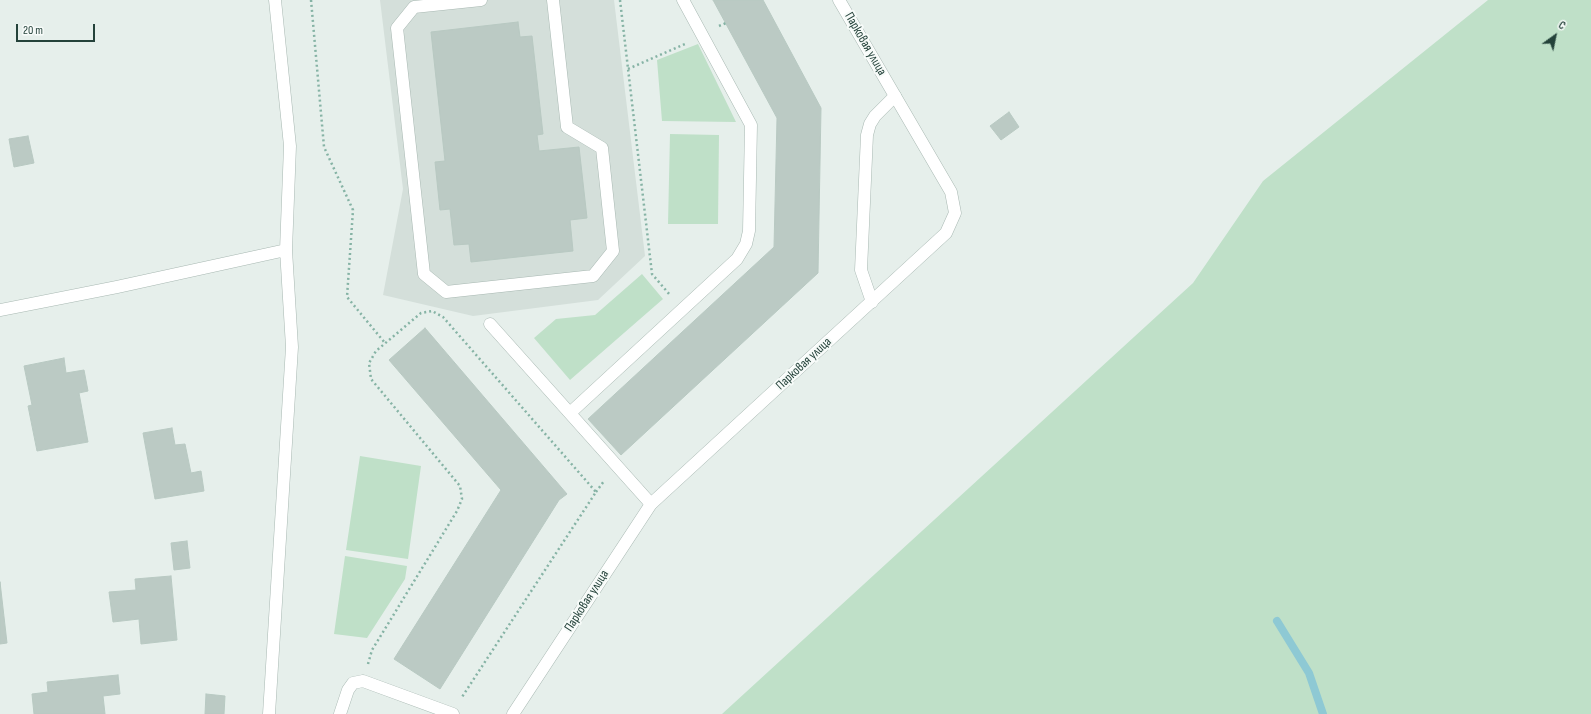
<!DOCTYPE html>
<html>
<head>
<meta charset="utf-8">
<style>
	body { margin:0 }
	#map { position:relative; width:1591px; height:714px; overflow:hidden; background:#e6efeb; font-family:"Sofia Sans Condensed",sans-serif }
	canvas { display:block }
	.north { position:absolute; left:1535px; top:16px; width:40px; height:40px; -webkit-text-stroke:3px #f7fbf9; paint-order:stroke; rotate:33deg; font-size:11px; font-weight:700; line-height:16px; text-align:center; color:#24423a }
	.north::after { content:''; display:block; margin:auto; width:14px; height:18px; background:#24423a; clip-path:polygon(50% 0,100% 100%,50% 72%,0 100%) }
	.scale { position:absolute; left:16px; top:24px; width:79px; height:18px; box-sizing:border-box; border:2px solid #24423a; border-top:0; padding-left:5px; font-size:12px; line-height:14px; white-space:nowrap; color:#24423a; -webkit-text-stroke:3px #f7fbf9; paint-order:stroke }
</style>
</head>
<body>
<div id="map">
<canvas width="1591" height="714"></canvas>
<div class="north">С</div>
<div class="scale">20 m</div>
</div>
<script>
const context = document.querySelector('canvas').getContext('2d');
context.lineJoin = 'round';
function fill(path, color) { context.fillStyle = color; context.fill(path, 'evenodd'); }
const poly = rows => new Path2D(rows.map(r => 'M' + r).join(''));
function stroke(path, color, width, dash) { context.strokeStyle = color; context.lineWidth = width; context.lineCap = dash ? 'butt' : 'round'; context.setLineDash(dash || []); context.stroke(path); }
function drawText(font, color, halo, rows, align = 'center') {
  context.font = font + ' "Sofia Sans Condensed",sans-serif'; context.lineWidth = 4; context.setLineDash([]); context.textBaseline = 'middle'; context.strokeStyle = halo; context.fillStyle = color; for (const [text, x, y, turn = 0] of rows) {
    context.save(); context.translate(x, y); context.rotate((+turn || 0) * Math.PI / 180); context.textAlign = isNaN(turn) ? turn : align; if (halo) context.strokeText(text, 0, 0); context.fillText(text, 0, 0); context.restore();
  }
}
const built = poly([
	[380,0,614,0,645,256,598,300,473,316,383,295,403,189]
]);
const green = poly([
	[1488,0,1591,0,1591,714,722,714,1193,283,1263,181],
	[698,44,736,122,662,121,657,60],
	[670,134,719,135,718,224,668,224],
	[642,274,663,299,570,380,534,338,556,319,595,315],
	[360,456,421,466,408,559,346,550],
	[345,556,407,566,405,579,367,638,334,634]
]);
const stream = poly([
	[1277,621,1309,673,1323,714]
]);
const building = poly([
	[713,0,763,0,821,108,818,273,621,455,588,419,774,247,777,118,713,0],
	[518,22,520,37,532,36,543,134,537,135,539,151,579,147,587,218,570,220,573,251,471,262,469,244,454,245,450,209,440,210,435,162,445,161,431,32,518,22],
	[1009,112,1019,127,1001,140,990,126,1009,112],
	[28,136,34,163,14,167,9,139,28,136],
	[425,328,567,494,559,500,440,689,394,659,501,490,389,360,425,328],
	[64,358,66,373,84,370,88,391,79,393,88,442,37,451,28,406,32,405,24,366,64,358],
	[172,428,175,445,185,444,191,473,201,471,204,491,155,499,143,433,172,428],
	[187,541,190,568,174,570,171,543,187,541],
	[171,576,177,640,141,644,139,619,113,622,109,592,136,590,135,579,171,576],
	[0,582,7,643,0,644,0,582],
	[118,675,120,694,103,696,105,714,34,714,32,694,48,692,47,682,118,675],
	[206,694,225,696,224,714,205,714,206,694]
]);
const path = poly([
	[311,0,324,147,353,210,347,297,385,343],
	[620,0,652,274,670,295],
	[719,26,726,23],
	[628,69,685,44],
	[596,492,604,481],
	[368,664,372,650,457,511,462,499,460,486,371,379,369,363,376,351,421,313,432,311,443,317,596,492,462,697]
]);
const service = poly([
	[481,0,414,7,397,28,424,274,446,292,593,276,613,251,602,148,567,127,553,0],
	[872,302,861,270,867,135,870,124,875,116,895,96],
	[0,310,117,287,286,250],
	[490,324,651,504],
	[570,413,737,259,746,244,749,231,751,125,683,0],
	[269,714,292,347,286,250,290,146,275,0],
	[340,714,348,690,353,683,363,681,453,714]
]);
const minor = poly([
	[513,714,651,504,946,233,955,213,951,192,839,0]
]);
const streetNames = [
	["Парковая улица",865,44,60],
	["Парковая улица",804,364,-43],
	["Парковая улица",587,601,-57]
];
fill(built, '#d4dfda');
fill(green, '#bfe0c8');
stroke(stream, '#8ec9d4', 8);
fill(building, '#bbcac4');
stroke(building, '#b8c9c2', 1);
stroke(service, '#a8b8b2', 13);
stroke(minor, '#a8b8b2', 13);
stroke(path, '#86b3a5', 2.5, [2, 3]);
stroke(service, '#fff', 12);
stroke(minor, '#fff', 12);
drawText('13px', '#24423a', '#f7fbf9', streetNames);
</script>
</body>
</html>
